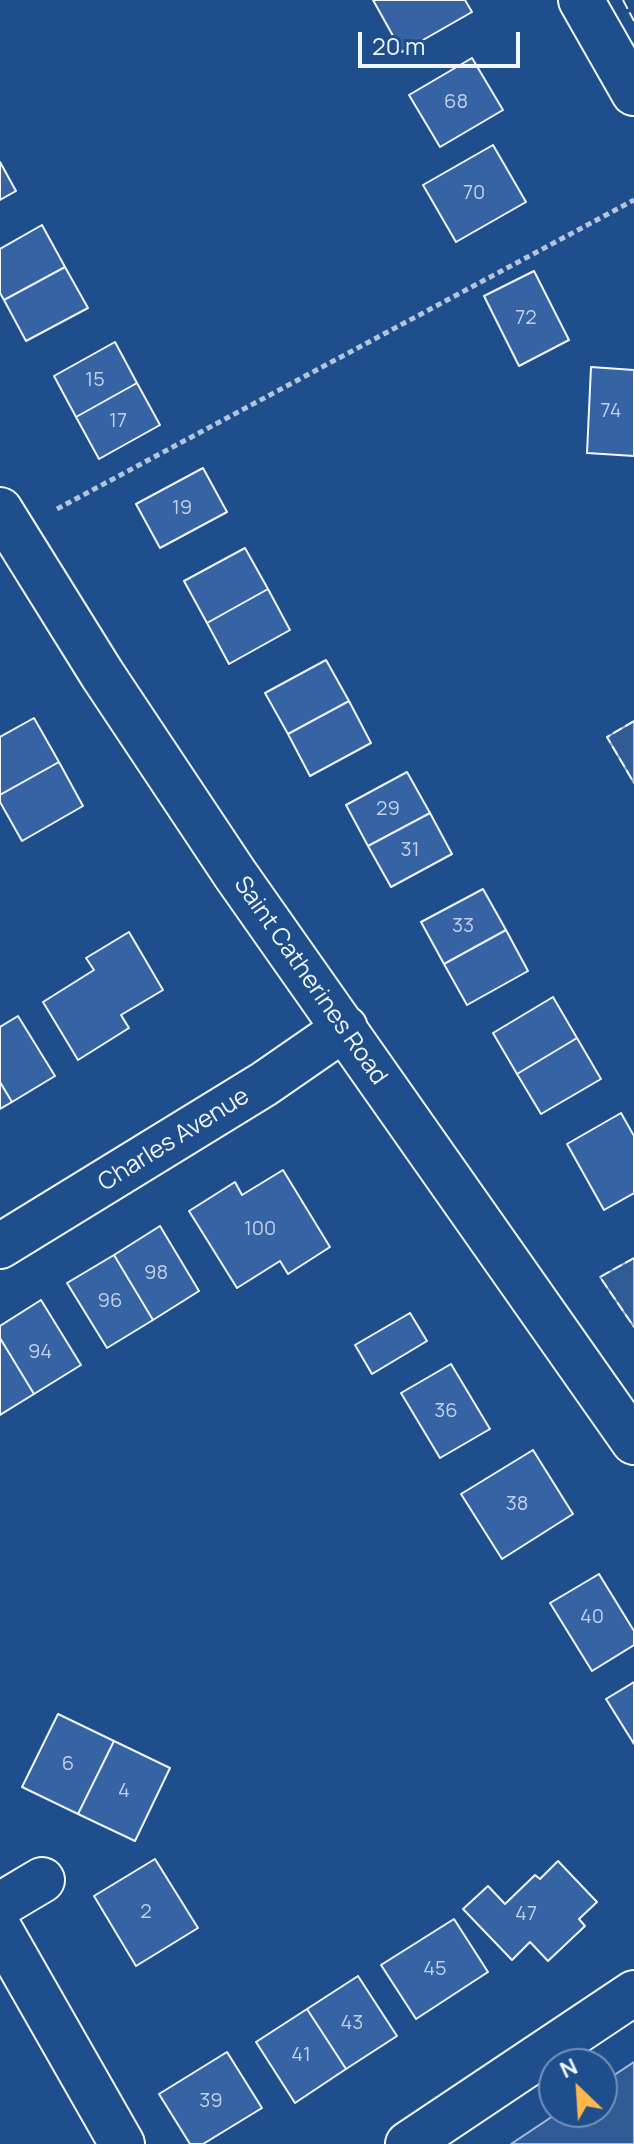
<!DOCTYPE html>
<html>
<head>
<meta charset="utf-8">
<style>
	body { margin:0 }
	#map { position:relative; width:634px; height:2144px; overflow:hidden; background:#1f4e8c; font-family:Manrope,sans-serif }
	canvas { display:block }
	.north { position:absolute; left:538px; top:2048px; width:80px; height:80px; box-sizing:border-box; background:#1f4e8c; border:2px solid #7391ba; border-radius:50%; rotate:335deg; font-size:22px; font-weight:700; line-height:32px; text-align:center; color:#f2f6ff }
	.north::after { content:''; display:block; margin:auto; width:28px; height:36px; background:#ffb74d; clip-path:polygon(50% 0,100% 100%,50% 72%,0 100%) }
	.scale { position:absolute; left:358px; top:32px; width:162px; height:36px; box-sizing:border-box; border:4px solid #f2f6ff; border-top:0; padding-left:10px; font-size:24px; line-height:28px; white-space:nowrap; color:#f2f6ff; -webkit-text-stroke:6px #1f4e8c; paint-order:stroke }
</style>
</head>
<body>
<div id="map">
<canvas width="634" height="2144"></canvas>
<div class="north">N</div>
<div class="scale">20 m</div>
</div>
<script>
const context = document.querySelector('canvas').getContext('2d');
context.lineJoin = 'round';
function fill(path, color) { context.fillStyle = color; context.fill(path, 'evenodd'); }
const poly = rows => new Path2D(rows.map(r => 'M' + r).join(''));
function stroke(path, color, width, dash) { context.strokeStyle = color; context.lineWidth = width; context.lineCap = dash ? 'butt' : 'round'; context.setLineDash(dash || []); context.stroke(path); }
function drawText(font, color, halo, rows, align = 'center') {
  context.font = font + ' Manrope,sans-serif'; context.lineWidth = 6; context.setLineDash([]); context.textBaseline = 'middle'; context.strokeStyle = halo; context.fillStyle = color; for (const [text, x, y, turn = 0] of rows) {
    context.save(); context.translate(x, y); context.rotate((+turn || 0) * Math.PI / 180); context.textAlign = isNaN(turn) ? turn : align; if (halo) context.strokeText(text, 0, 0); context.fillText(text, 0, 0); context.restore();
  }
}
const built = poly([
	[634,721,634,783,607,737,634,721],
	[634,1258,634,1327,600,1277,634,1258],
	[634,2062,634,2144,511,2144,559,2112,602,2112,602,2083,634,2062]
]);
const building = poly([
	[373,0,465,0,472,12,402,52,373,0],
	[472,58,503,110,440,147,409,95,472,58],
	[493,145,526,202,456,242,423,185,493,145],
	[0,162,16,191,0,200,0,162],
	[42,225,65,267,4,300,0,293,0,249,42,225],
	[65,267,88,308,26,341,4,300,65,267],
	[534,271,569,340,519,366,484,296,534,271],
	[115,342,137,383,76,417,54,376,115,342],
	[591,367,634,370,634,456,587,453,591,367],
	[137,383,160,425,99,459,76,417,137,383],
	[203,468,227,512,160,548,136,504,203,468],
	[245,548,268,589,207,623,184,581,245,548],
	[268,589,290,630,229,664,207,623,268,589],
	[326,660,349,701,288,734,265,693,326,660],
	[349,701,371,743,310,776,288,734,349,701],
	[34,718,59,762,0,795,0,737,34,718],
	[59,762,83,806,22,841,0,802,0,795,59,762],
	[407,772,430,813,368,846,346,805,407,772],
	[430,813,452,854,391,887,368,846,430,813],
	[483,889,506,930,444,964,421,922,483,889],
	[506,930,528,971,467,1005,444,964,506,930],
	[129,932,163,990,121,1015,129,1028,78,1060,43,1002,94,970,86,958,129,932],
	[553,997,577,1038,517,1074,493,1033,553,997],
	[18,1016,55,1076,12,1102,0,1082,0,1027,18,1016],
	[577,1038,601,1079,541,1114,517,1074,577,1038],
	[0,1082,12,1102,0,1109,0,1082],
	[621,1113,634,1136,634,1193,604,1210,567,1144,621,1113],
	[283,1170,330,1247,288,1274,280,1261,237,1288,189,1211,235,1182,242,1195,283,1170],
	[160,1226,199,1291,153,1320,114,1255,160,1226],
	[114,1255,153,1320,107,1348,67,1283,114,1255],
	[41,1300,81,1365,34,1394,0,1338,0,1326,41,1300],
	[410,1313,427,1341,372,1374,355,1345,410,1313],
	[0,1338,34,1394,0,1415,0,1338],
	[451,1364,490,1429,440,1458,401,1393,451,1364],
	[533,1450,573,1514,502,1559,461,1494,533,1450],
	[599,1574,634,1631,634,1645,592,1671,550,1603,599,1574],
	[634,1682,634,1744,606,1699,634,1682],
	[58,1714,114,1741,78,1814,22,1787,58,1714],
	[114,1741,170,1768,135,1841,78,1814,114,1741],
	[155,1859,198,1928,136,1966,94,1896,155,1859],
	[558,1861,597,1902,579,1919,585,1926,548,1961,530,1942,512,1960,463,1909,488,1886,505,1904,535,1875,540,1879,558,1861],
	[454,1919,488,1972,416,2019,381,1965,454,1919],
	[358,1976,397,2036,346,2069,307,2009,358,1976],
	[307,2009,346,2069,295,2103,256,2042,307,2009],
	[227,2052,262,2108,203,2144,190,2144,159,2094,227,2052]
]);
const path = poly([
	[57,509,634,200]
]);
const minor = poly([
	[581,0,634,93],
	[0,510,102,674,235,874,634,1442],
	[0,1246,264,1084,345,1028],
	[0,1905,42,1880],
	[0,1930,122,2144],
	[408,2144,634,1993]
]);
const fence = poly([
	[623,0,634,21],
	[634,721,607,737,634,783],
	[634,1258,600,1277,634,1327]
]);
const numberNames = [
	["68",456,102],
	["70",474,193],
	["72",526,318],
	["15",95,380],
	["74",611,411],
	["17",118,421],
	["19",182,508],
	["29",388,809],
	["31",410,850],
	["33",463,926],
	["100",260,1229],
	["98",156,1273],
	["96",110,1301],
	["94",40,1352],
	["36",446,1411],
	["38",517,1504],
	["40",592,1617],
	["6",68,1764],
	["4",124,1791],
	["2",146,1912],
	["47",526,1914],
	["45",435,1969],
	["43",352,2023],
	["41",301,2055],
	["39",211,2101]
];
const streetNames = [
	["Saint Catherines Road",310,981,55],
	["Charles Avenue",174,1140,-32]
];
fill(built, '#305b95');
stroke(built, '#a8bbd7', 2);
fill(building, '#3563a3');
stroke(building, '#f2f6ff', 2);
stroke(minor, '#f2f6ff', 48);
stroke(path, '#b3c4dc', 5, [6, 4]);
stroke(minor, '#1f4e8c', 44);
stroke(fence, '#f2f6ff', 2, [10, 4]);
drawText('20px', '#c3d1e8', null, numberNames);
drawText('24px', '#f2f6ff', '#1f4e8c', streetNames);
</script>
</body>
</html>
